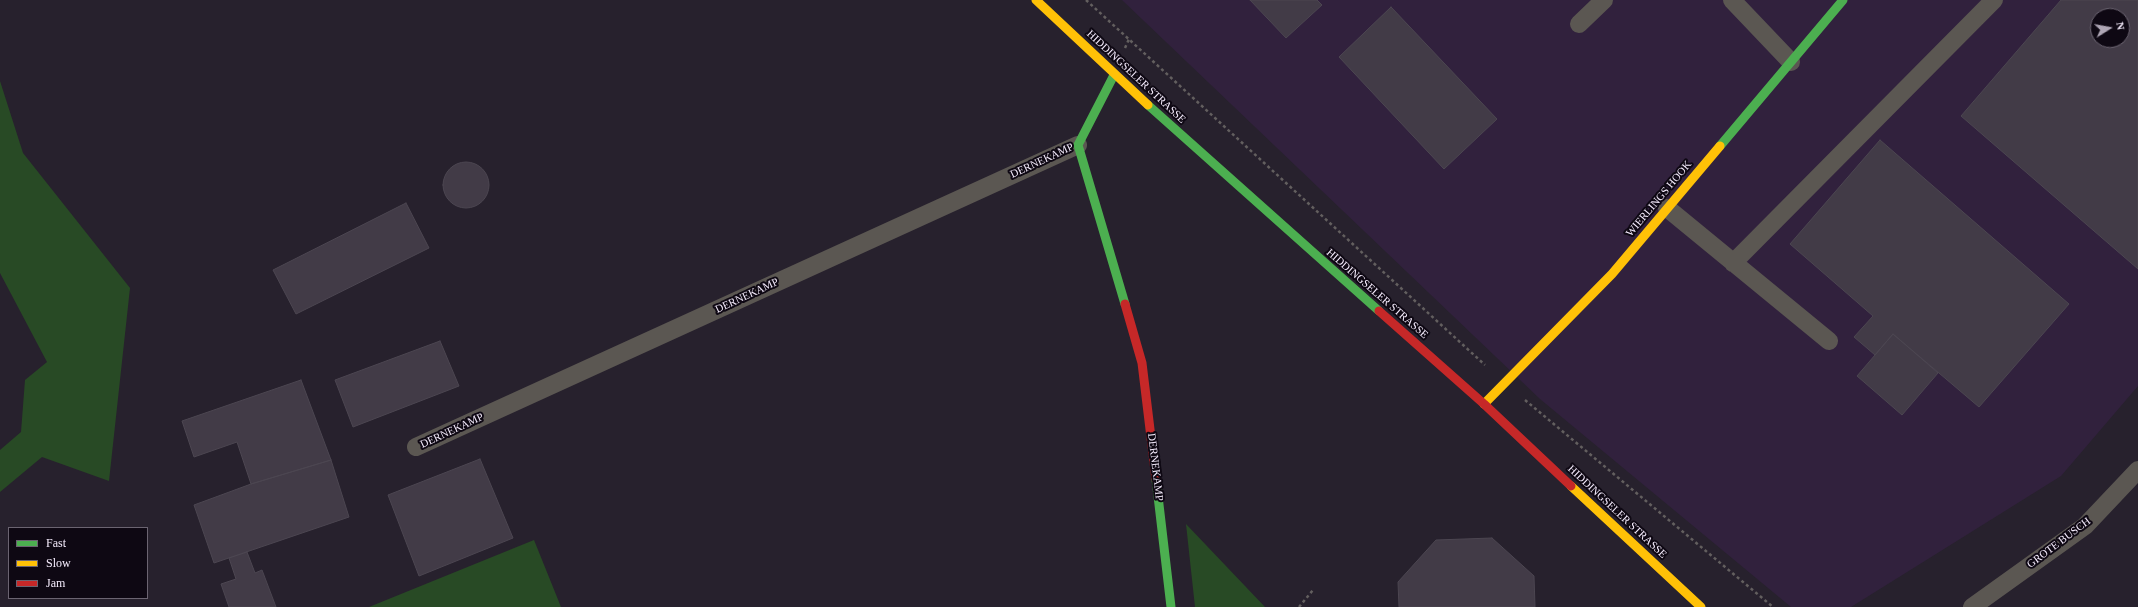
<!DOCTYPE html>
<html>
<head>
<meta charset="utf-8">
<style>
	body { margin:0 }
	#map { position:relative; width:2138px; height:607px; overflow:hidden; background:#27212d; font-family:"Times New Roman",serif }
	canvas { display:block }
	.legend { position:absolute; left:8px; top:527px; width:140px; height:72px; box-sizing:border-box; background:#0e0813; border:1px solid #6b6471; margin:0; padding:5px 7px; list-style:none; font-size:12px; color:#f6edfe }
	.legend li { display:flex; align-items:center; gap:8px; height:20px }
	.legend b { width:20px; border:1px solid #6b6471 }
	.north { position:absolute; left:2090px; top:8px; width:40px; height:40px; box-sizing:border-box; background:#0e0813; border:1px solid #6b6471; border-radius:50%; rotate:79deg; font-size:11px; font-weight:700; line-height:16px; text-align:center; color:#f6edfe }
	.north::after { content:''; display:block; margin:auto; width:14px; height:18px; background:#aea6b5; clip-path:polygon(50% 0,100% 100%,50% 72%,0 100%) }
</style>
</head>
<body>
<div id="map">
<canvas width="2138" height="607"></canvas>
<ul class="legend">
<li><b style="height:5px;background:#4caf50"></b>Fast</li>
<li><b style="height:5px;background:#ffc107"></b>Slow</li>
<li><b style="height:5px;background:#c62828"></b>Jam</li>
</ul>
<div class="north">N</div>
</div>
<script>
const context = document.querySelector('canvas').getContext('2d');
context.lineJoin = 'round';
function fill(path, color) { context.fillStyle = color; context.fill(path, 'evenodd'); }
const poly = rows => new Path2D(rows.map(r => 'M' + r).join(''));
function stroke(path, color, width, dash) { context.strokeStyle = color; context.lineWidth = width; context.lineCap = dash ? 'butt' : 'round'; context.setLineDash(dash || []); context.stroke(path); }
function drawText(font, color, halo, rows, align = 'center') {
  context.font = font + ' "Times New Roman",serif'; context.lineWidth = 4; context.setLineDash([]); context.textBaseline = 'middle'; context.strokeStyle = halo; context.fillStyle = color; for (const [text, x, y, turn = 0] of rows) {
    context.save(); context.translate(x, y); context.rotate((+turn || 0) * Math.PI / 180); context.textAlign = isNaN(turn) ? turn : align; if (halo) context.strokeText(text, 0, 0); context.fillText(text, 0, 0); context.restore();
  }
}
const built = poly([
	[1122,0,2138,0,2138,386,2061,476,1851,607,1791,607,1540,399],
	[2098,16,2122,16,2122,40,2098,40]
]);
const green = poly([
	[0,81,23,153,130,288,109,481,42,457,0,492,0,450,21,432,25,380,47,362,0,273],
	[1186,524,1265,607,1195,607],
	[534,540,561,607,369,607]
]);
const building = poly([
	[1250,0,1317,0,1322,5,1286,38,1250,0],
	[2061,0,2138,0,2138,269,1961,116,2061,0],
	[2098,16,2122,16,2122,40,2098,40,2098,16],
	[1391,7,1497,119,1444,169,1339,57,1391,7],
	[1880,140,2069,304,1979,407,1893,334,1875,355,1854,337,1873,316,1790,244,1880,140],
	'443 185a23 23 0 1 1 46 0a23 23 0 1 1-46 0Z',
	[406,203,429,248,296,314,273,270,406,203],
	[1893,334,1938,373,1902,415,1857,376,1893,334],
	[440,341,459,386,353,427,335,380,440,341],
	[301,380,331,460,251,484,237,442,194,457,182,421,301,380],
	[480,459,513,538,419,576,388,495,480,459],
	[331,460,349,517,214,563,194,505,251,484,331,460],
	[1492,538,1534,576,1535,607,1399,607,1398,582,1436,540,1492,538],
	[247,552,255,573,262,570,276,607,229,607,221,584,236,579,229,558,247,552]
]);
const path = poly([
	[1086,0,1485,365],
	[1125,48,1129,39],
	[1525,400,1773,607],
	[1299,607,1313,590]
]);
const lane = poly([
	[1732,0,1791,62],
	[1579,24,1604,0],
	[1667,208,1829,341],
	[1733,263,1994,0],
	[416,447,1078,145],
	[1972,607,2085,526,2138,470]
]);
const fast = poly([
	[1114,75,1078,145,1125,304],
	[1148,105,1379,311],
	[1720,146,1843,0],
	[1156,479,1171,607]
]);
const slow = poly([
	[1036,0,1148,105],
	[1484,404,1612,274,1720,146],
	[1571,486,1701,607]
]);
const jam = poly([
	[1125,304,1142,363,1156,479],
	[1379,311,1484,404,1571,486]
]);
const streetNames = [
	["HIDDINGSELER STRASSE",1136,77,43],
	["DERNEKAMP",1042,161,-25],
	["WIERLINGS HOOK",1659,199,-50],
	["HIDDINGSELER STRASSE",1377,294,41],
	["DERNEKAMP",747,296,-25],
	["DERNEKAMP",452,431,-25],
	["DERNEKAMP",1155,467,83],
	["HIDDINGSELER STRASSE",1617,512,43],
	["GROTE BUSCH",2059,543,-37]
];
fill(built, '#31213d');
fill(green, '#284a25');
fill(building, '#423b47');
stroke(building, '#4c4651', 1);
stroke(path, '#635f5f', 2.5, [3, 3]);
stroke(lane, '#5b5752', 18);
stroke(fast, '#4caf50', 9);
stroke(slow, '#ffc107', 9);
stroke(jam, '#c62828', 9);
drawText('11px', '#f6edfe', '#0e0813', streetNames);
</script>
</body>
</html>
